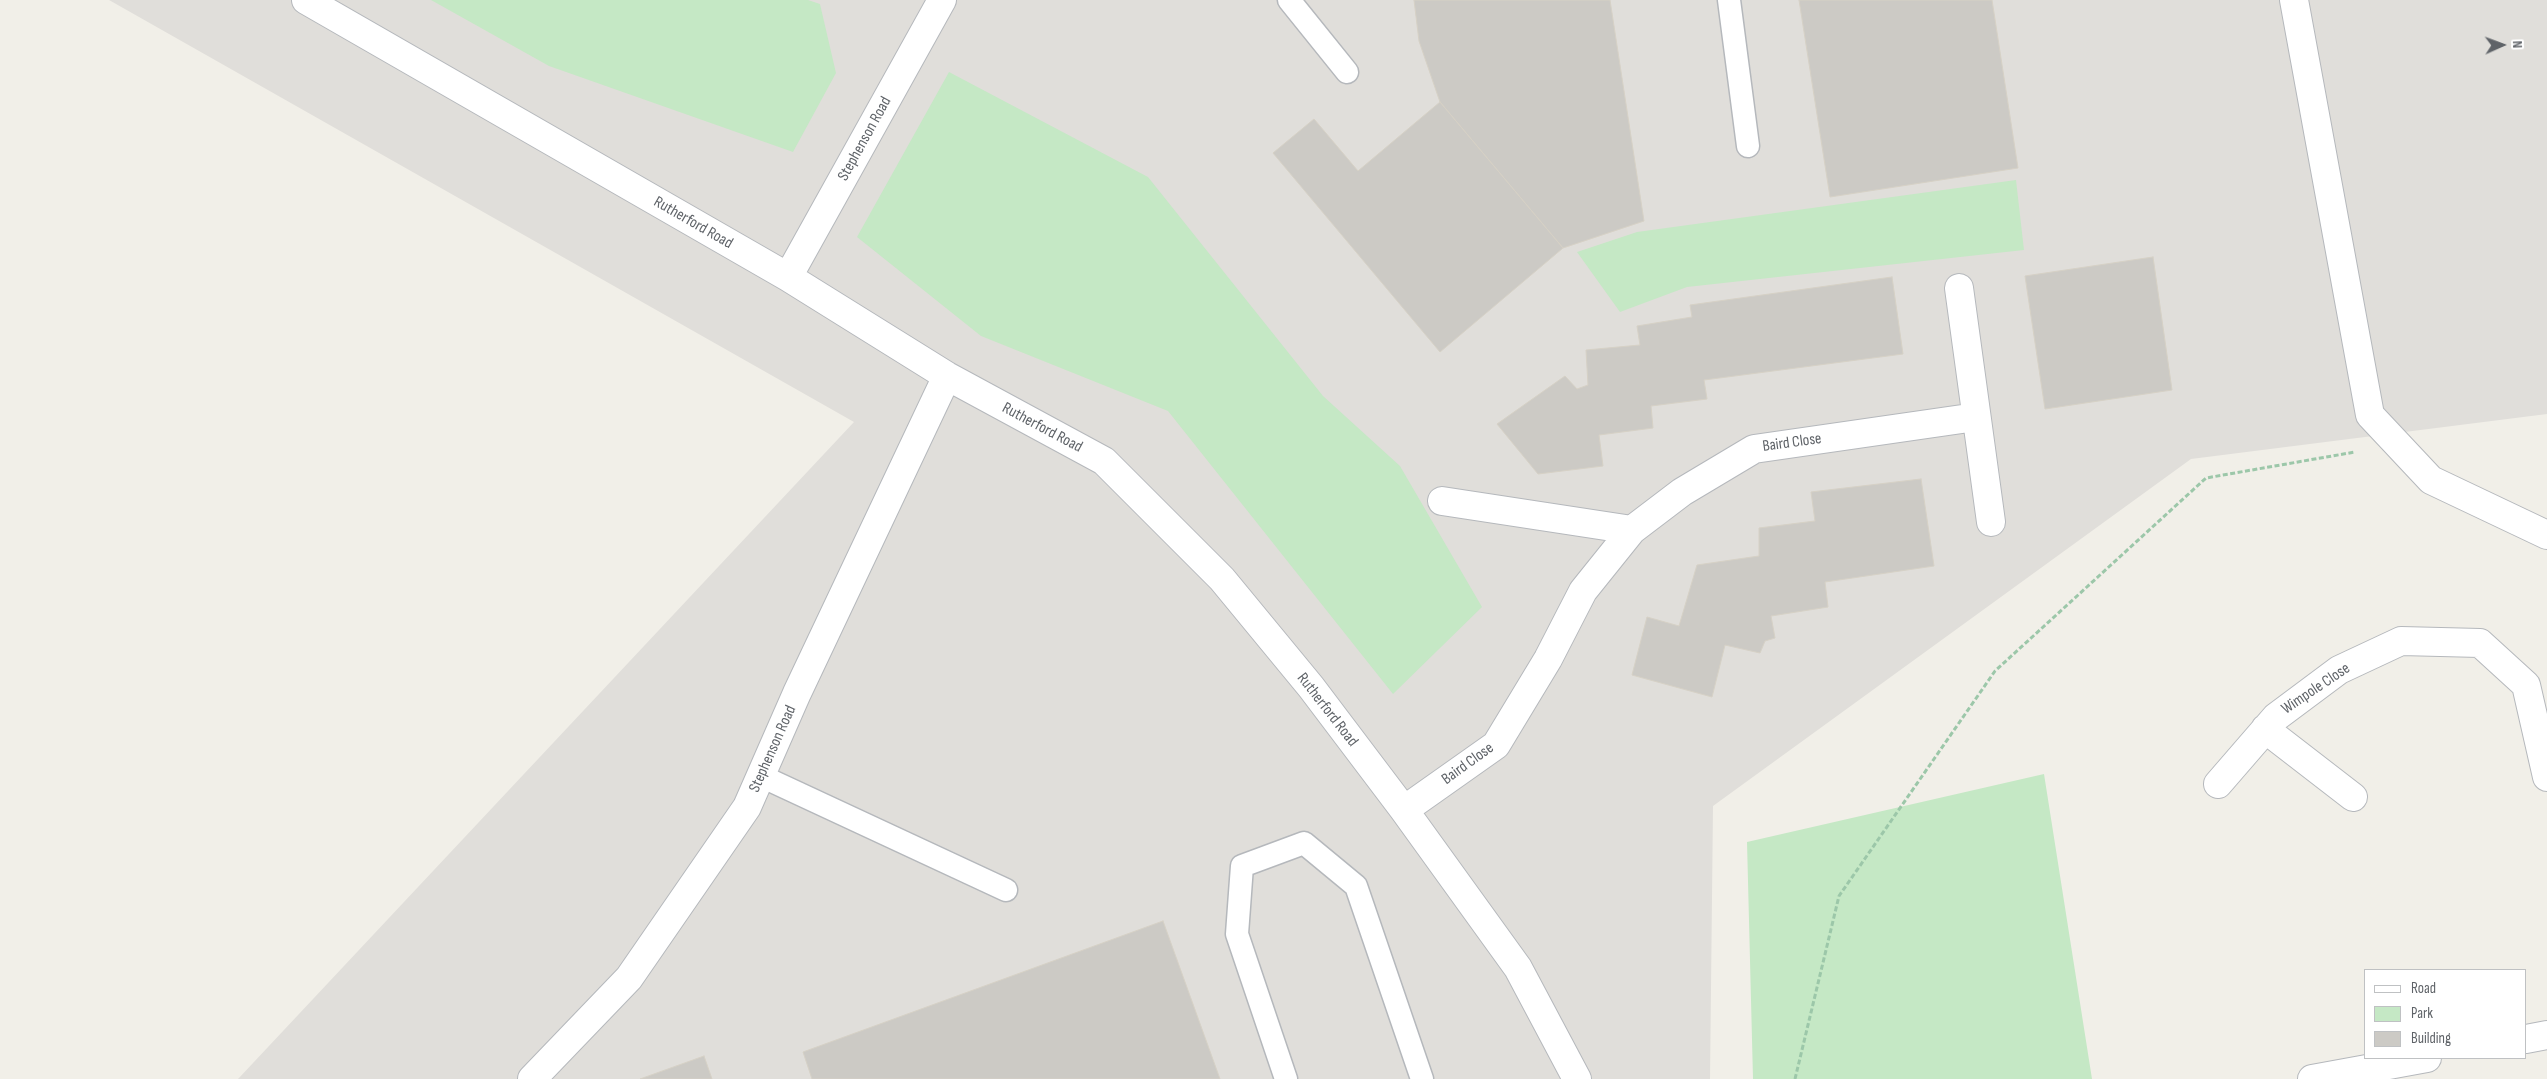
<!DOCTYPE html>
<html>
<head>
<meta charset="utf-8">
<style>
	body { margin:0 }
	#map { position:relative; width:2547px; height:1079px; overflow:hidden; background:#f1efe8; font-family:"Sofia Sans Condensed",sans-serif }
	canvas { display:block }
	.legend { position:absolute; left:2364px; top:969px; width:162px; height:90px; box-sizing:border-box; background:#fff; border:1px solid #bfc1c3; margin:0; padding:6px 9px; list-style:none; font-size:15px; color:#5f6368 }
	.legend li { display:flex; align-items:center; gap:10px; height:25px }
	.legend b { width:25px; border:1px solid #bfc1c3 }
	.north { position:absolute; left:2477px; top:20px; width:50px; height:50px; -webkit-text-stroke:4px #fff; paint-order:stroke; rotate:88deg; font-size:14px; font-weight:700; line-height:20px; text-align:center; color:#5f6368 }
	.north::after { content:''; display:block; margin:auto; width:18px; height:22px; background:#5f6368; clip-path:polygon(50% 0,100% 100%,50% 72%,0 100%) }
</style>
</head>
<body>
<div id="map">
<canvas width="2547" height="1079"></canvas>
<ul class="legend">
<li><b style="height:6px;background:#fff"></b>Road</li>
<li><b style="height:14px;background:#c5e8c5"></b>Park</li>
<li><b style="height:14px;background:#cccac5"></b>Building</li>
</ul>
<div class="north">N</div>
</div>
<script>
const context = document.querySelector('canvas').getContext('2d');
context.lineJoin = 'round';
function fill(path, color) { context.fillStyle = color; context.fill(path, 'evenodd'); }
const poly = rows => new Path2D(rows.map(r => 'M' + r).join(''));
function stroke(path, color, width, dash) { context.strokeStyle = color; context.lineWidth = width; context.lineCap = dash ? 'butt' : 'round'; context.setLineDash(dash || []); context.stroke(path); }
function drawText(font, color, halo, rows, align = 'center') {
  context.font = font + ' "Sofia Sans Condensed",sans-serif'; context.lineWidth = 4; context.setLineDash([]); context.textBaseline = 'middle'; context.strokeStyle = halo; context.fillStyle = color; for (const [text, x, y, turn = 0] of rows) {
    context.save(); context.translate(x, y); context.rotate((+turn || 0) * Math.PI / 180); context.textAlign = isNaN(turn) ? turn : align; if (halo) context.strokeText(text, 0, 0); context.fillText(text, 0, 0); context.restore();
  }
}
const industrial = poly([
	[109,0,2547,0,2547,414,2191,459,1713,806,1710,1079,238,1079,854,422]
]);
const green = poly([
	[431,0,808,0,820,4,836,73,793,152,549,66],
	[949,72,1148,177,1323,396,1400,466,1482,607,1393,694,1168,411,981,336,857,237],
	[2016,180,2024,250,1687,287,1620,312,1577,252,1637,232],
	[2044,774,2092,1079,1753,1079,1747,842]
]);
const building = poly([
	[1414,0,1610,0,1644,221,1563,248,1440,102,1419,41,1414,0],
	[1799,0,1992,0,2018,168,1830,197,1799,0],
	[1440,102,1563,248,1440,352,1273,153,1314,119,1358,171,1440,102],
	[2153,257,2172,390,2045,409,2025,276,2153,257],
	[1892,277,1903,354,1704,380,1707,399,1651,406,1653,428,1599,435,1603,466,1538,474,1497,424,1565,376,1577,389,1588,385,1586,350,1640,345,1637,326,1692,317,1690,305,1892,277],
	[1921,479,1934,566,1825,582,1828,607,1771,616,1775,638,1765,641,1760,653,1725,645,1712,697,1632,675,1647,617,1679,626,1697,565,1759,556,1759,528,1815,521,1811,492,1921,479],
	[1163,921,1220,1079,812,1079,803,1052,1163,921],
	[704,1056,712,1079,640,1079,704,1056]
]);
const path = poly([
	[1795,1079,1839,896,1995,671,2206,478,2355,452]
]);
const lane = poly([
	[1289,0,1347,72],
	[1729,0,1748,146],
	[761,776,1006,890],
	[1286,1079,1237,934,1242,866,1304,843,1356,886,1422,1079]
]);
const street = poly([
	[306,0,788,277,947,376,1104,461,1222,579,1311,687,1404,810,1518,968,1577,1079],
	[2294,0,2370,415,2431,480,2547,535],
	[788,277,942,0],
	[1959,288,1991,522],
	[1442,501,1632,530],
	[2265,729,2353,797],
	[2218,784,2276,717,2339,670,2401,641,2480,643,2526,685,2547,777],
	[1404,810,1496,745,1548,659,1583,591,1632,530,1682,492,1754,449,1976,417],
	[2526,1039,2547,1035],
	[532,1079,629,978,747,807,797,693,947,376],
	[2312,1079,2427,1058]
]);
const streetNames = [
	["Stephenson Road",865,139,-61],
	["Rutherford Road",693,223,30],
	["Rutherford Road",1042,428,28],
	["Baird Close",1792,443,-8],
	["Wimpole Close",2316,689,-34],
	["Rutherford Road",1327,710,52],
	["Stephenson Road",773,749,-66],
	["Baird Close",1468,764,-36]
];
fill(industrial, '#e0deda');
fill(green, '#c5e8c5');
fill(building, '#cccac5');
stroke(building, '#d6d1c6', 1);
stroke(lane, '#b5b8bc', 25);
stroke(street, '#b5b8bc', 30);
stroke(path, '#9cc7a9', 3, [5, 2.5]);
stroke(lane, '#fff', 22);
stroke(street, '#fff', 28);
drawText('16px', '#5f6368', '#fff', streetNames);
</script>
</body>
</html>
